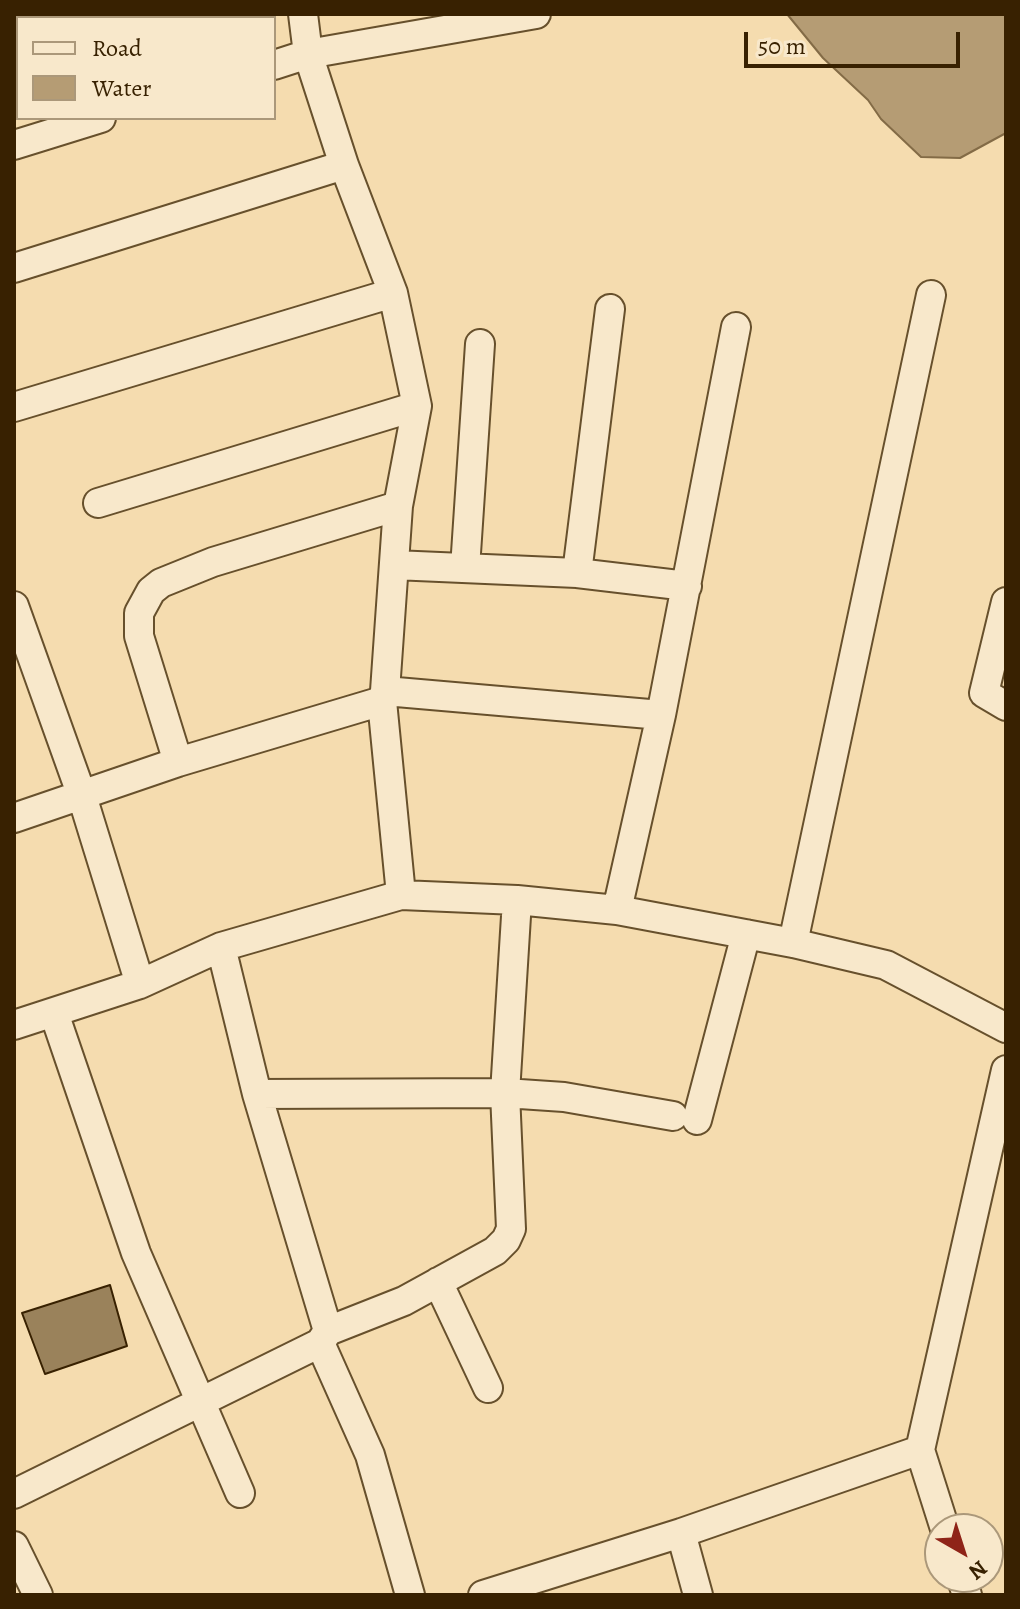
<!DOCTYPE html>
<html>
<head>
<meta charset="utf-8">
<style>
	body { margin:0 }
	#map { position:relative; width:1020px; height:1609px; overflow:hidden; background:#f5dcaf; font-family:Alegreya,serif }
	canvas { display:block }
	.frame { position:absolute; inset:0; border:16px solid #382101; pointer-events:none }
	.legend { position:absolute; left:16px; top:16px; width:260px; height:104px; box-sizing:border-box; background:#f8e8cb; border:2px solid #ab987a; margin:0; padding:10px 14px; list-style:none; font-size:24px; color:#382101 }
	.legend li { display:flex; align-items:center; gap:16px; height:40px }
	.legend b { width:40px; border:2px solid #ab987a }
	.north { position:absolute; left:924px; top:1513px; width:80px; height:80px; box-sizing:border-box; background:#f8e8cb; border:2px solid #ab987a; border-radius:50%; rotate:141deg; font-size:22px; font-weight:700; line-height:32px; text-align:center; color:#382101 }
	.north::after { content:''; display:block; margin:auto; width:28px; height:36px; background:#8f2418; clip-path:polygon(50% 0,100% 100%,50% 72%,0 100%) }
	.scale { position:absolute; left:744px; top:32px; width:216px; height:36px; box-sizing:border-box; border:4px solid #382101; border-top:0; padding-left:10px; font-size:24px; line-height:28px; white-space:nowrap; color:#382101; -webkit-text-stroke:6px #f8e8cb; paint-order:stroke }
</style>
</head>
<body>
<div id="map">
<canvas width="1020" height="1609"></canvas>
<div class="frame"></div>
<ul class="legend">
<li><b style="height:10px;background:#f8e8cb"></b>Road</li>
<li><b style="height:22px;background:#b59c74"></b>Water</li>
</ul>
<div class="north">N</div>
<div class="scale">50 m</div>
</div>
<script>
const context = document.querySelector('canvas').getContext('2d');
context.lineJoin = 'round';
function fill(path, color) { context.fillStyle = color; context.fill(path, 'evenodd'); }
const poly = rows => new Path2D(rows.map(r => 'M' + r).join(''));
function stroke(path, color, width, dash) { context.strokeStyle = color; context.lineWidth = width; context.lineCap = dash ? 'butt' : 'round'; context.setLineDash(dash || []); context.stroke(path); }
const water = poly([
	[787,14,1006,14,1006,133,960,158,921,157,881,119,868,100,823,58,787,14]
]);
const building = poly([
	[110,1285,127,1346,45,1374,22,1313,110,1285]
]);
const minor = poly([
	[303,14,308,54,344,165,393,293,417,406,398,506,385,691,382,701,401,895],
	[274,65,308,54,536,14],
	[14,145,101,118],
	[14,268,344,165],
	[14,407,393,293],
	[98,503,417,406],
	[394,565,577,573,687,586],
	[465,568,480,344],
	[577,573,610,309],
	[1006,602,984,693,1006,706],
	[14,606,82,796,140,984],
	[385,691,661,715],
	[178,762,139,636,139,613,151,591,161,583,213,562,398,506],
	[14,818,178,762,382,701],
	[617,910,661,715,736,327],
	[793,943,931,295],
	[221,947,257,1094,505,1093,564,1097,673,1116],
	[54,1013,136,1253,240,1493],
	[14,1025,140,984,221,947,401,895,517,900,617,910,793,943,886,965,1006,1028],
	[257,1094,328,1331],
	[697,1120,746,934],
	[438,1282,488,1388],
	[320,1343,370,1455,410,1595],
	[920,1450,945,1529],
	[14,1494,320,1343,328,1331,404,1301,495,1251,506,1240,511,1229,505,1093,517,900],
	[681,1533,698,1595],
	[14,1546,38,1595],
	[961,1577,967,1595],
	[483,1595,681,1533,920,1450,1006,1070]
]);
fill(water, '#b59c74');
stroke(water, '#836b46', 2);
fill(building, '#9a825b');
stroke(building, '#382101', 2);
stroke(minor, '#67502c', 32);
stroke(minor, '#f8e8cb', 28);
</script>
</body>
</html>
